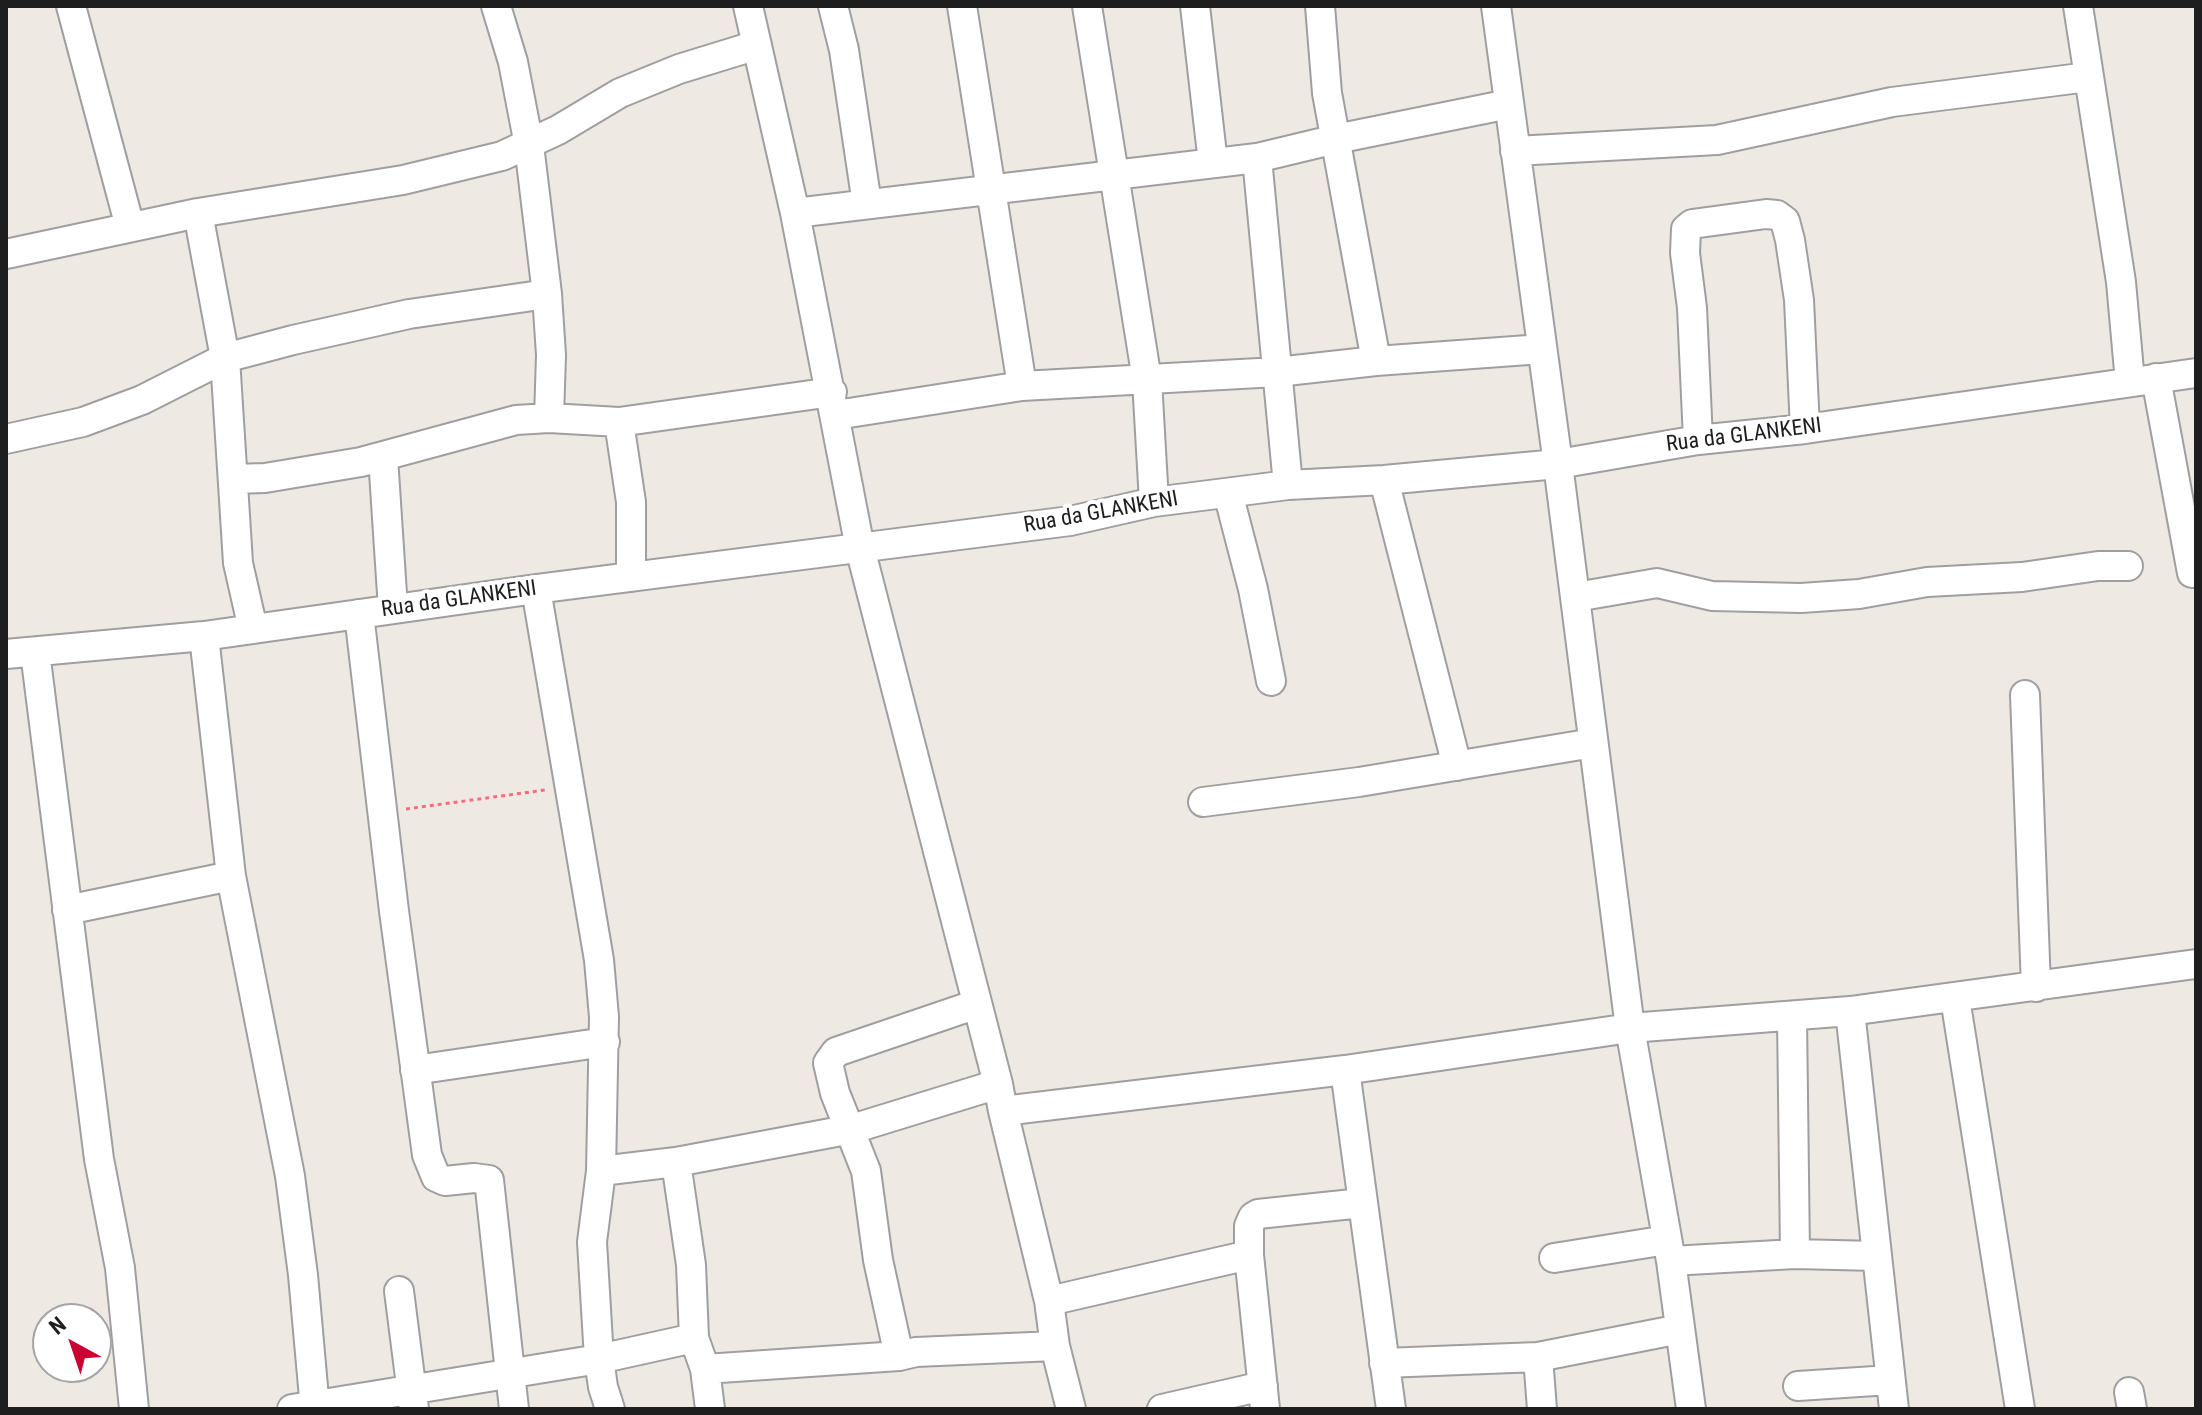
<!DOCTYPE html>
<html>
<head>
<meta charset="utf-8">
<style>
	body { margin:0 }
	#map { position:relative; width:2202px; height:1415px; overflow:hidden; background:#efe9e4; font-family:"Roboto Condensed",sans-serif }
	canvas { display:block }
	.frame { position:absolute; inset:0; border:8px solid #1e1e1e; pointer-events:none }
	.north { position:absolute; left:32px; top:1303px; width:80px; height:80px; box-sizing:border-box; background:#fff; border:2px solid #a5a5a5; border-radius:50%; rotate:320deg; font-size:22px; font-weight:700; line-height:32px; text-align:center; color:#1e1e1e }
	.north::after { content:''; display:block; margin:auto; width:28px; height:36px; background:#cb0133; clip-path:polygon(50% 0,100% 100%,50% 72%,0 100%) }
</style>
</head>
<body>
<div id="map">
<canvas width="2202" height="1415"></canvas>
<div class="frame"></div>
<div class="north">N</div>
</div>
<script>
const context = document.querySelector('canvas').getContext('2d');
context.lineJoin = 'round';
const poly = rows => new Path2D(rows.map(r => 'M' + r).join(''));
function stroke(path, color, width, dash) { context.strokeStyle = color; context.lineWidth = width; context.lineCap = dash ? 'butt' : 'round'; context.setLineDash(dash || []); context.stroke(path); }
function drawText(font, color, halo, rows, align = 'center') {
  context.font = font + ' "Roboto Condensed",sans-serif'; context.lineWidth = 8; context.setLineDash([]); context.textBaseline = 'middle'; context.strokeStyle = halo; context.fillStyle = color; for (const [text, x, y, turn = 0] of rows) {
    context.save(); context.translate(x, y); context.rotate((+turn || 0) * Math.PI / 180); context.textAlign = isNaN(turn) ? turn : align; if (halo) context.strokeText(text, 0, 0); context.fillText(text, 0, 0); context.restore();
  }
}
const path = poly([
	[406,809,545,790]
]);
const minor = poly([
	[71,6,130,227],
	[496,6,513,62,529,145,547,294,551,355,549,418],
	[748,6,795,213,860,548,998,1084,1003,1111,1049,1301,1055,1346,1071,1409],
	[833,6,844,50,867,204],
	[962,6,1022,386],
	[1087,6,1147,380,1154,502],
	[1195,6,1213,163],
	[1320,6,1327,93,1376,361],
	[1496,6,1558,464,1630,1028,1671,1261,1691,1409],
	[2078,6,2121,282,2130,382],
	[1515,151,1717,140,1892,102,2088,77],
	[1257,158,1288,485],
	[198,213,225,358,238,563,253,629],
	[795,213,1257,158,1336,139,1509,104],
	[6,254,198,213,403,180,502,156,558,130,620,93,679,69,757,45],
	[2156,378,2192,573],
	[836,415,1022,386,1277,372,1376,361,1542,349],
	[619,422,631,502,631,577],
	[6,439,83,422,142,400,225,358,293,340,409,314,547,294],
	[1698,440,1692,308,1685,253,1686,229,1692,224,1766,214,1777,215,1785,221,1790,240,1799,300,1805,429],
	[383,457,393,609],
	[233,479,265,478,361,462,516,420,549,418,619,422,832,392],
	[1384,480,1457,766],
	[1228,493,1253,589,1271,681],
	[536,589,599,960,604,1017,601,1171,592,1242,599,1359,603,1387,610,1409],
	[1576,597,1657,583,1712,596,1801,598,1859,594,1927,582,2022,577,2098,566,2128,566],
	[359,614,394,911,427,1155,436,1177,445,1181,474,1178,489,1180,514,1409],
	[204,636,231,876,290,1176,303,1275,315,1409],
	[35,652,99,1159,120,1268,134,1409],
	[6,654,204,636,536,589,1070,521,1154,502,1288,485,1384,480,1558,464,1698,440,1805,429,2196,373],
	[2025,695,2036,987],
	[1203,802,1359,782,1593,743],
	[67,910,231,876],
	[1955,998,2020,1409],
	[1850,1011,1894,1409],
	[1792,1017,1795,1254],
	[415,1070,605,1042],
	[1345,1070,1391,1409],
	[1003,1111,1345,1070,1630,1028,1850,1011,2196,964],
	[676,1162,691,1265,694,1338,705,1369,710,1409],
	[601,1171,676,1162,852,1129,998,1084],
	[1554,1258,1667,1240],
	[1671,1261,1795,1254,1876,1256],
	[399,1291,414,1409],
	[1049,1301,1249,1255],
	[899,1356,878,1260,866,1171,835,1093,828,1063,836,1052,977,1004],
	[1538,1357,1542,1409],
	[1384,1363,1538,1357,1680,1329],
	[705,1369,899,1356,916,1352,1055,1346],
	[1798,1386,1890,1380],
	[2129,1392,2132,1409],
	[292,1409,599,1359,694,1338],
	[1162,1409,1263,1386],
	[1265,1409,1249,1255,1249,1226,1253,1217,1258,1214,1362,1203]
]);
const streetNames = [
	["Rua da GLANKENI",1744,436,-7],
	["Rua da GLANKENI",1101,513,-10],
	["Rua da GLANKENI",459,600,-8]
];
stroke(minor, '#9f9f9f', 32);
stroke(path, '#f96b7f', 3, [4, 4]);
stroke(minor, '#fff', 28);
drawText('22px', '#1e1e1e', '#fff', streetNames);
</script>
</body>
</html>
